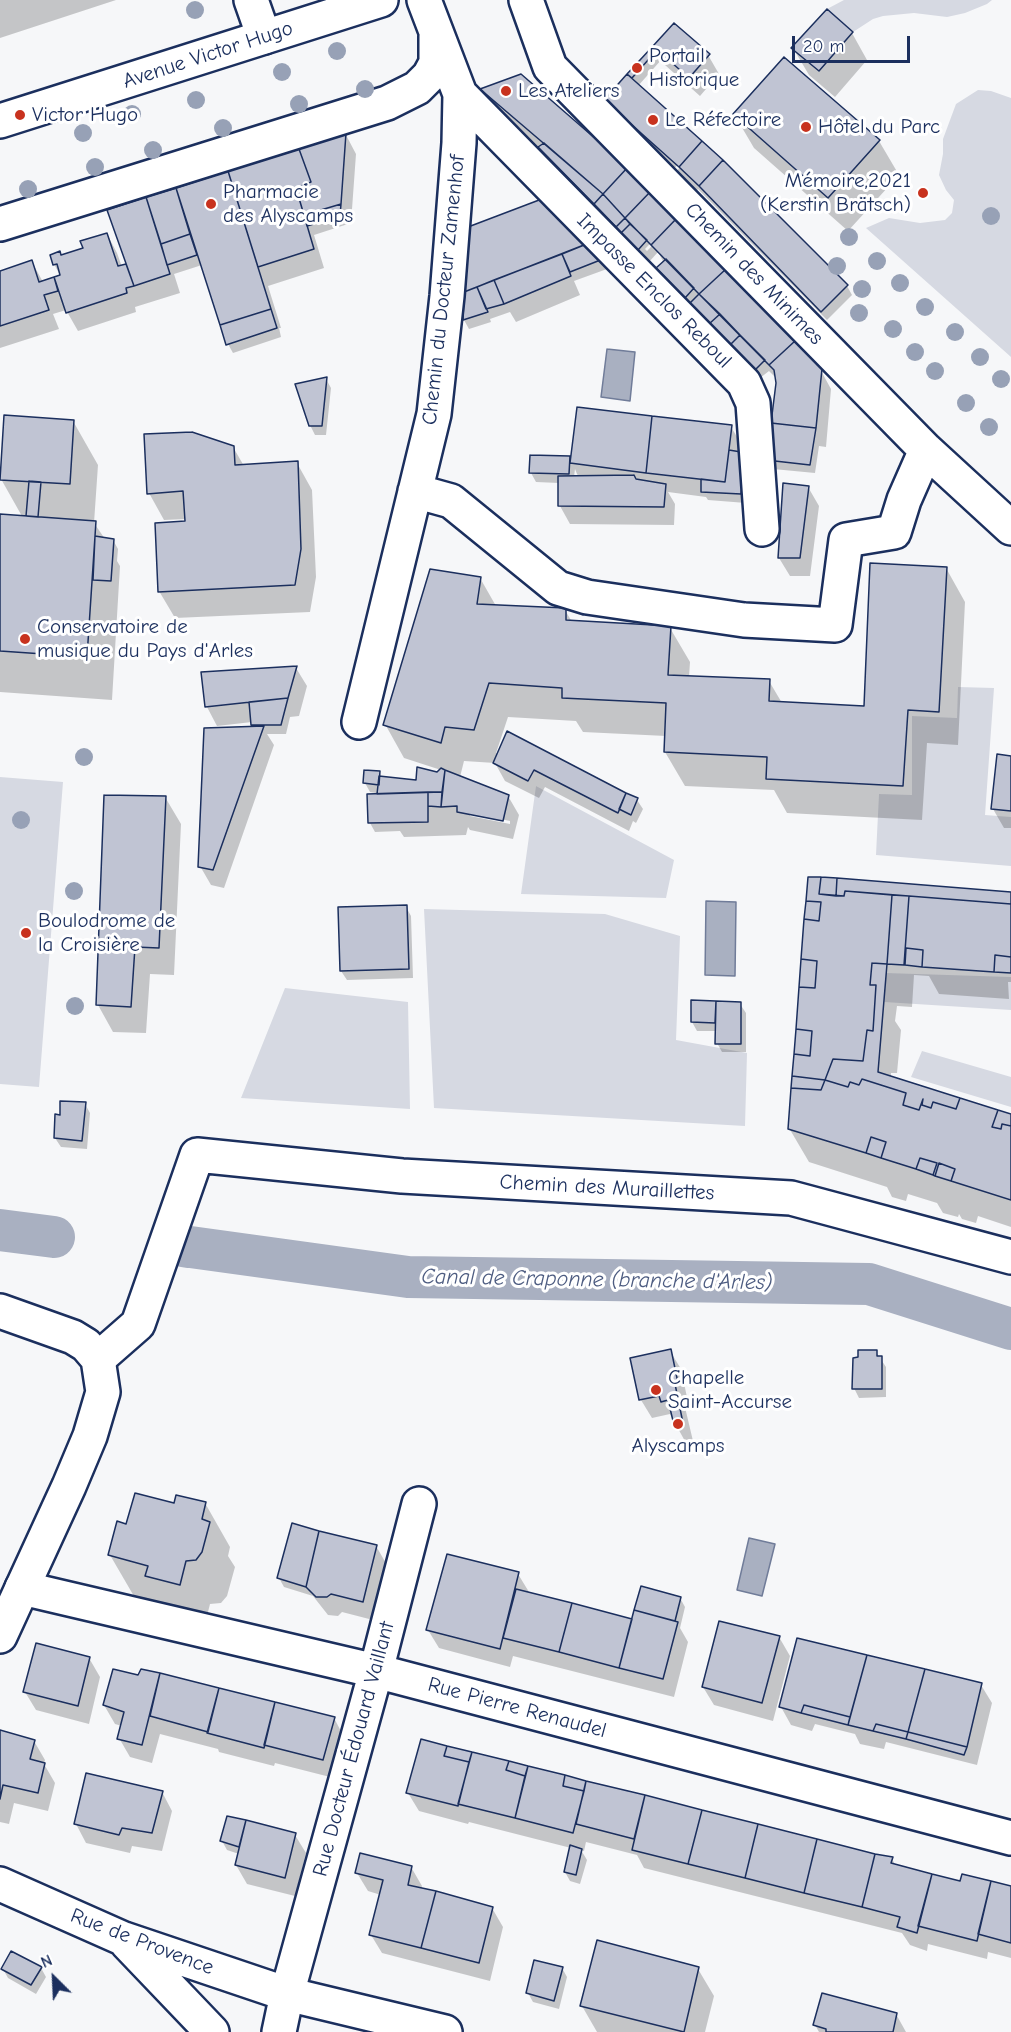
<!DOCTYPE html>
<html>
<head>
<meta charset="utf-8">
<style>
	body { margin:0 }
	#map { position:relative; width:1011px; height:2032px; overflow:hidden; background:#f6f7f9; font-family:"Comic Neue",sans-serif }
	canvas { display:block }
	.north { position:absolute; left:24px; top:1948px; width:60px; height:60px; -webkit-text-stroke:4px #fff; paint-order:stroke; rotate:336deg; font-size:16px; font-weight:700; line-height:24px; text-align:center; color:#1b2f5e }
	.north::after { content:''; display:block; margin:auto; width:21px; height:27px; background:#1b2f5e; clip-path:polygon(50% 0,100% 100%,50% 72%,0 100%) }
	.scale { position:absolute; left:792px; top:36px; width:118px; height:27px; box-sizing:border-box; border:3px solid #1b2f5e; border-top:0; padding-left:8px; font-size:18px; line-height:21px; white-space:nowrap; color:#1b2f5e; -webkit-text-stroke:4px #fff; paint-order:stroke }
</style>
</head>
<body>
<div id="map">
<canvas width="1011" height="2032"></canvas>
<div class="north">N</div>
<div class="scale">20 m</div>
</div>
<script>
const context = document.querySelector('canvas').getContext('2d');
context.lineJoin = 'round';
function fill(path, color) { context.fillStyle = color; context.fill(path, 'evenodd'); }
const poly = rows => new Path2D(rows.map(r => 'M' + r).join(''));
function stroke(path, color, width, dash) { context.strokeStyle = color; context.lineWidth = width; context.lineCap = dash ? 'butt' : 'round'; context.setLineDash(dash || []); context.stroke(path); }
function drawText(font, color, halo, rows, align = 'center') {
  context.font = font + ' "Comic Neue",sans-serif'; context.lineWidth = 6; context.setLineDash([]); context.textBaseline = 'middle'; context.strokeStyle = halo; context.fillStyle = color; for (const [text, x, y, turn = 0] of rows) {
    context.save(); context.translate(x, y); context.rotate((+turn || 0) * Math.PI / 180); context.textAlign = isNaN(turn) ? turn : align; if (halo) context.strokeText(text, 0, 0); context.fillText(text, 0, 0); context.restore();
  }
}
const green = poly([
	[844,0,992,0,987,4,965,13,947,17,914,13,883,16,873,19,853,32,827,9],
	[978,90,991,91,1011,98,1011,357,866,228,889,218,920,223,945,220,952,213,954,200,946,190,939,175,943,154,943,139,956,104],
	[958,687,994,688,985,815,1011,817,1011,866,876,855,879,794,912,795,912,716,957,718],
	[0,777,63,782,39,1087,0,1084],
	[536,786,674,860,666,898,521,894],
	[424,909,605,914,680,936,676,1040,747,1053,745,1126,434,1108],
	[886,973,1011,977,1011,1010,884,1002],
	[285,988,408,1002,410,1109,241,1098],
	[922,1051,1011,1077,1011,1107,911,1077]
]);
const water = poly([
	[607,349,635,352,630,401,601,397,607,349],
	[706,901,736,902,735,976,705,975,706,901],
	[749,1538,775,1544,762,1596,737,1590,749,1538]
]);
const shadow = poly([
	[0,0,116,0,0,38],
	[674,25,708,55,719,74,700,96,665,65,662,59,638,86,722,161,847,286,852,295,827,320,698,189,695,193,622,127,606,100],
	[695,146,697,148,675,173,672,171],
	[852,33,867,60,835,97,809,75,793,48],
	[784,59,879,141,899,175,848,231,754,148,734,114],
	[482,90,675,218,645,249,647,251,677,220,820,369,831,389,826,447,819,446,815,473,773,469,777,379,769,371,760,378,697,313,692,305,691,306,663,277,658,268,664,263,658,252,649,262,545,157,542,150,492,108],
	[346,135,356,154,351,223,314,235,324,268,268,286,281,328,279,328,281,337,233,353,228,344,202,265,174,274,180,293,135,307,136,312,78,331,66,310,53,314,59,329,0,348,0,272,32,262,43,282,61,277,54,264,61,256,85,249,107,234,117,253,122,267,128,265,109,211],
	[547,198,602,260,607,269,574,281,580,295,516,322,510,312,490,319,491,322,469,329,464,320,469,228],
	[326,379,331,388,326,435,315,435,310,425],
	[73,421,98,465,94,523,105,539,113,540,118,549,117,561,120,566,112,700,0,692,0,516,23,518,1,479],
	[731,427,742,445,746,503,708,500,706,497,668,492,675,504,674,525,570,524,560,506,559,483,536,482,531,473,569,457,571,461],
	[575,469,577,474,579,477,574,477],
	[233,447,244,466,297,463,312,490,316,577,310,612,175,618,159,591,186,519,164,520,149,493],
	[808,487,819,506,810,576,790,576,779,558],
	[946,568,965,602,958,745,927,743,922,820,787,813,774,790,685,786,665,752,666,736,583,732,576,721,508,717,496,753,637,800,643,809,636,823,633,821,629,831,545,787,539,798,505,781,495,763,464,761,460,777,508,796,519,815,513,839,470,830,468,827,466,835,404,837,400,831,375,832,370,823,382,794,370,792,365,783,379,772,382,778,417,782,441,770,404,758,385,724,480,578,496,606,565,610,572,622,670,628,690,662,689,677,769,681,782,703,866,708],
	[470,813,510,821,510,824,470,816],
	[296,668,307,686,299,716,290,717,286,734,267,734,274,745,224,888,211,885,200,866,254,727,252,722,217,726,207,707,203,673],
	[1011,758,1011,828,1004,828,993,809],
	[165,797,181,824,174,975,150,974,146,1033,113,1032,98,1005],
	[809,878,1011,894,1011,982,1008,982,1009,999,939,994,929,976,914,975,912,1007,897,1006,895,1021,901,1030,897,1073,891,1073,891,1078,1011,1116,1011,1227,978,1216,976,1223,962,1219,959,1214,958,1217,943,1213,937,1203,908,1194,906,1201,892,1197,887,1187,809,1162,789,1128],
	[406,907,411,916,413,978,347,980,341,971],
	[692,1002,740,1004,746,1013,746,1052,722,1052,717,1043,717,1031,697,1031,692,1022],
	[85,1104,90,1113,87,1149,61,1147,55,1138],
	[670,1351,681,1369,688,1402,684,1403,693,1441,686,1443,670,1414,652,1418,641,1400,631,1359],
	[876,1352,886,1367,886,1397,859,1398,854,1388],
	[205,1503,230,1547,228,1556,235,1567,227,1596,221,1603,210,1604,204,1628,135,1598,110,1555,175,1505],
	[376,1546,387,1565,373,1620,342,1612,338,1616,328,1615,313,1596,284,1587,279,1578],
	[518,1574,529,1592,633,1620,642,1588,680,1598,685,1607,680,1628,688,1642,674,1697,513,1656,510,1667,439,1648,428,1630],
	[779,1637,790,1656,773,1721,714,1705,703,1687],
	[798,1640,981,1685,992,1703,977,1765,886,1742,884,1749,860,1744,855,1734,815,1724,812,1731,791,1725,781,1707],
	[89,1658,100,1677,89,1724,36,1710,25,1692],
	[142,1670,334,1718,344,1737,334,1778,275,1763,274,1766,219,1752,218,1749,160,1734,152,1763,130,1757,119,1738,122,1726,115,1724,104,1705,139,1677],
	[0,1732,34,1741,45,1760,44,1764,55,1783,48,1811,14,1803,9,1824,0,1822],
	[422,1741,892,1859,896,1866,961,1883,1011,1887,1011,1958,988,1952,987,1959,928,1944,927,1951,910,1945,902,1933,644,1868,637,1855,586,1842,584,1851,581,1850,587,1860,580,1884,570,1881,565,1872,571,1848,469,1822,468,1824,419,1811,408,1793],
	[162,1792,172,1811,162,1851,132,1846,130,1853,86,1843,76,1824],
	[228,1818,295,1835,306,1853,295,1896,247,1884,236,1865,239,1854,227,1850,222,1841],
	[411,1867,422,1886,421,1890,492,1908,503,1927,490,1981,382,1953,371,1935,381,1895,368,1891,357,1873],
	[41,1968,46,1977,36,1994,8,1978,3,1969],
	[562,1968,567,1977,559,2009,533,2002,528,1993],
	[698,1969,714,1996,705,2032,597,2032,582,2006],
	[896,2014,906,2032,819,2032,815,2025]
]);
const canal = poly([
	[0,1230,54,1237],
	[189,1247,183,1246,408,1277,869,1284,1011,1329]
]);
const building = poly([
	[827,9,853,32,819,71,791,48,827,9],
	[674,23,710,54,689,78,653,46,674,23],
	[653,46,657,50,632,78,627,74,653,46],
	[784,57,880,140,828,198,733,114,784,57],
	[521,74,628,167,603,194,480,89,521,74],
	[627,74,702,141,679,167,604,100,627,74],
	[346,133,341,204,304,215,296,188,311,182,299,149,346,133],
	[702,141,723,160,699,186,679,167,702,141],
	[544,143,603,194,594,204,538,147,544,143],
	[299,149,311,182,296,188,314,249,258,267,228,171,299,149],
	[723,160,848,285,821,312,699,186,723,160],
	[628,167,651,191,625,218,603,194,628,167],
	[228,171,271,309,220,325,176,188,228,171],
	[176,188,190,234,161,244,146,197,176,188],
	[651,191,677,218,651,245,625,218,651,191],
	[603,194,625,218,616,227,594,204,603,194],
	[146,197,170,274,134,286,107,210,146,197],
	[547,197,589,243,464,292,468,227,547,197],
	[341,204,340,216,307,226,304,215,341,204],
	[625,218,630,224,621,233,616,227,625,218],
	[677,218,726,269,699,294,651,245,677,218],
	[630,224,647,240,638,250,621,233,630,224],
	[107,233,118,266,126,264,134,286,126,288,127,293,66,313,54,277,60,275,57,264,53,265,50,255,60,251,61,255,83,248,80,241,107,233],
	[190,234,197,255,167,265,161,244,190,234],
	[589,243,603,259,570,272,562,254,589,243],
	[562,254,571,276,504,304,494,280,562,254],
	[666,259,694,288,685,298,656,268,666,259],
	[32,260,39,282,54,277,58,291,44,295,49,310,0,326,0,271,32,260],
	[726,269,795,341,769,365,699,294,726,269],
	[494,280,504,304,486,309,477,287,494,280],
	[477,287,488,312,463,320,464,292,477,287],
	[699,294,720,314,709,324,690,303,699,294],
	[271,309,277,328,226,345,220,325,271,309],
	[720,314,740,335,730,345,709,324,720,314],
	[740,335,765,360,755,370,730,345,740,335],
	[795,341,822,369,816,428,771,423,776,383,774,370,769,365,795,341],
	[327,377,322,426,309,426,295,384,327,377],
	[577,407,652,416,646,473,570,463,577,407],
	[4,415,74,420,70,484,0,480,4,415],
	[652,416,732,425,725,482,646,473,652,416],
	[771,423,816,428,810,465,766,460,771,423],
	[192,432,234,446,235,465,298,461,301,549,295,585,158,592,155,523,185,521,183,491,147,494,144,434,192,432],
	[729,450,747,453,741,494,701,492,701,479,725,482,729,450],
	[530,455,570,456,569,474,529,473,530,455],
	[634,475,636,479,666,484,664,507,558,506,558,476,634,475],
	[29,481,41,482,38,517,26,516,29,481],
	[783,483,809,486,800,558,778,558,783,483],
	[0,514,96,521,87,657,0,651,0,514],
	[95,536,114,539,111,581,93,580,95,536],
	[870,563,947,567,939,712,908,710,903,786,766,779,767,757,664,752,666,703,562,698,562,688,489,683,474,730,445,727,441,743,383,725,430,569,481,577,477,604,566,608,566,620,671,626,668,675,770,679,769,701,864,706,870,563],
	[297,666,288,698,205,707,201,672,297,666],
	[288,698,281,725,251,725,249,702,288,698],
	[264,726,213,870,198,867,204,728,264,726],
	[507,731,626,793,618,813,534,770,528,781,493,763,507,731],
	[997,754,1011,756,1011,811,991,809,997,754],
	[417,767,437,772,441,768,445,770,442,792,377,794,379,776,416,780,417,767],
	[364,770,380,771,379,785,363,783,364,770],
	[445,770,509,795,503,821,457,812,457,806,441,807,445,770],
	[428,792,428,822,368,823,367,794,428,792],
	[428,792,442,792,441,807,428,806,428,792],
	[626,793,638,798,631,815,619,809,626,793],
	[104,795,166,796,159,948,135,947,131,1007,96,1005,104,795],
	[808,877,821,877,819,894,844,896,845,891,892,895,887,964,872,963,870,985,876,985,873,1031,867,1030,863,1061,833,1059,825,1080,792,1076,794,1054,810,1056,812,1031,796,1029,799,987,815,988,817,961,801,959,804,919,819,921,821,902,806,901,808,877],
	[821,877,837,878,836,896,819,894,821,877],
	[837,878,1011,892,1011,904,845,891,844,896,836,896,837,878],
	[892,895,909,896,904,965,887,964,892,895],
	[909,896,1011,904,1011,957,995,955,994,972,922,967,923,950,906,948,904,965,909,896],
	[806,901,821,902,819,921,804,919,806,901],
	[407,905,409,969,340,971,338,907,407,905],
	[906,948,923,950,922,967,905,965,906,948],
	[995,955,1011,957,1011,973,994,972,995,955],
	[801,959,817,961,815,988,799,987,801,959],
	[872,963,887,964,878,1072,960,1098,956,1109,933,1102,931,1108,922,1105,923,1099,919,1110,903,1105,906,1093,862,1079,859,1085,850,1082,848,1087,825,1080,833,1059,863,1061,867,1030,873,1031,876,985,870,985,872,963],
	[691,1000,716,1001,715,1023,691,1022,691,1000],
	[716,1001,741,1002,741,1044,715,1044,716,1001],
	[796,1029,812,1031,810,1056,794,1054,796,1029],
	[792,1076,825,1080,821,1090,791,1088,792,1076],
	[862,1079,906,1093,903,1105,919,1110,923,1099,922,1105,931,1108,933,1102,956,1109,960,1098,998,1110,992,1127,1001,1129,1002,1124,1011,1126,1011,1200,951,1181,955,1169,939,1163,935,1176,933,1175,937,1163,920,1158,916,1169,881,1158,886,1142,871,1137,866,1153,788,1129,791,1088,821,1090,825,1080,848,1087,850,1082,859,1085,862,1079],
	[60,1101,86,1102,82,1141,54,1138,55,1114,60,1115,60,1101],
	[998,1110,1011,1114,1011,1126,1002,1124,1001,1129,992,1127,998,1110],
	[871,1137,886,1142,881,1158,866,1153,871,1137],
	[920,1158,937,1163,933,1175,916,1169,920,1158],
	[939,1163,955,1169,951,1181,935,1176,939,1163],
	[671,1349,678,1383,675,1384,683,1423,674,1425,668,1400,661,1402,659,1396,639,1400,630,1358,671,1349],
	[858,1350,877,1350,877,1356,882,1356,882,1389,852,1389,853,1358,858,1357,858,1350],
	[135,1493,174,1503,176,1495,206,1502,202,1519,210,1522,202,1552,196,1560,186,1561,180,1585,145,1576,148,1566,108,1555,117,1521,126,1524,135,1493],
	[292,1523,319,1531,306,1587,277,1578,292,1523],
	[319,1531,377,1545,363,1602,331,1594,327,1597,316,1597,306,1587,319,1531],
	[447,1554,519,1572,500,1649,426,1630,447,1554],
	[641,1586,681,1597,675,1621,634,1610,641,1586],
	[516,1589,572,1603,559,1652,503,1638,516,1589],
	[572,1603,632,1619,619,1668,559,1652,572,1603],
	[634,1610,678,1622,663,1679,619,1668,634,1610],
	[719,1621,780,1636,762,1703,702,1687,719,1621],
	[797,1638,867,1655,850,1717,804,1705,801,1713,779,1707,797,1638],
	[36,1643,90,1657,78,1706,23,1692,36,1643],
	[867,1655,925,1669,908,1732,876,1724,873,1731,848,1725,867,1655],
	[113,1669,138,1675,141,1669,160,1673,142,1745,117,1739,124,1712,103,1705,113,1669],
	[925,1669,982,1683,967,1747,908,1732,925,1669],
	[160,1673,219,1688,208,1732,150,1716,160,1673],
	[219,1688,275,1702,264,1748,207,1733,219,1688],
	[275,1702,335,1717,323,1760,264,1745,275,1702],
	[804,1705,850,1717,848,1725,801,1713,804,1705],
	[876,1724,908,1732,906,1739,873,1731,876,1724],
	[0,1730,35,1740,30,1759,45,1763,38,1793,3,1785,0,1799,0,1730],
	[908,1732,967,1747,964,1755,906,1739,908,1732],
	[421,1739,447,1746,444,1756,469,1762,458,1806,406,1793,421,1739],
	[447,1746,472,1752,469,1762,444,1756,447,1746],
	[472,1752,509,1761,506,1770,525,1776,515,1818,458,1804,472,1752],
	[509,1761,528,1766,525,1776,506,1770,509,1761],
	[528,1766,565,1775,563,1786,584,1791,573,1833,515,1818,528,1766],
	[86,1773,163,1791,152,1833,122,1828,119,1835,74,1824,86,1773],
	[565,1775,586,1781,584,1791,563,1786,565,1775],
	[586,1781,645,1795,634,1839,576,1824,586,1781],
	[645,1795,702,1810,688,1864,632,1850,645,1795],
	[702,1810,758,1824,745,1878,688,1864,702,1810],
	[227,1816,246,1820,239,1847,220,1841,227,1816],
	[246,1820,296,1833,285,1878,235,1865,246,1820],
	[758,1824,817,1839,804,1893,745,1878,758,1824],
	[817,1839,875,1854,862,1907,804,1893,817,1839],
	[570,1845,582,1849,576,1875,564,1872,570,1845],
	[360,1853,412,1866,408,1885,436,1891,421,1948,369,1935,383,1880,355,1873,360,1853],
	[875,1854,893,1857,891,1863,932,1874,917,1933,897,1927,900,1917,862,1907,875,1854],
	[932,1874,960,1881,962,1874,991,1881,977,1941,918,1926,932,1874],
	[991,1881,1011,1886,1011,1943,978,1934,991,1881],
	[436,1891,493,1907,479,1963,421,1948,436,1891],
	[597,1940,699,1967,684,2032,580,2006,597,1940],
	[11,1951,42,1967,31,1985,1,1969,11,1951],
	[534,1960,563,1967,554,2001,526,1993,534,1960],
	[822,1993,897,2013,893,2032,826,2032,826,2029,813,2025,822,1993]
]);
const minor = poly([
	[251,0,264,37],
	[526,0,550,67,926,450,1011,528],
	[460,94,744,383,753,403,762,529],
	[0,224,387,103,417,88,429,76,436,63,436,36],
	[415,491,451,501,558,588,587,597,744,620,835,625,846,540,894,532,904,500,926,450],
	[359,722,434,414,447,296,459,143,460,94,424,0],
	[98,1359,138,1324,197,1155,402,1176,791,1198,1011,1257],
	[419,1504,376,1671,287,1994,445,2032],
	[22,1588,376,1671,1011,1838]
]);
const major = poly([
	[0,121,381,0],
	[0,1311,73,1337,86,1345,98,1359,103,1392,90,1436,69,1486,0,1636],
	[0,1884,124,1939,287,1994,279,2032],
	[127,1943,212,2032]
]);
const trees = [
	[195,10],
	[337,51],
	[282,72],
	[365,89],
	[196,100],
	[299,104],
	[132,114],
	[223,128],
	[83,133],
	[153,150],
	[95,167],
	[28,189],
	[991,216],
	[849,237],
	[877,261],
	[837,266],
	[900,283],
	[862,289],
	[925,307],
	[859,313],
	[893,329],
	[955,332],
	[915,352],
	[980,357],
	[935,371],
	[1001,379],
	[966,403],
	[989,427],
	[84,757],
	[21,820],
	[74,891],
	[75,1006]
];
const markers = [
	[637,68,6,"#c8321e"],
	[506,91,6,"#c8321e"],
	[20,115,6,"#c8321e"],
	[653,120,6,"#c8321e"],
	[806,127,6,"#c8321e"],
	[923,193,6,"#c8321e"],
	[211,204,6,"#c8321e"],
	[25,639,6,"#c8321e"],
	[26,933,6,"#c8321e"],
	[656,1390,6,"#c8321e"],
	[678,1424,6,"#c8321e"]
];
const streetNames = [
	["Avenue Victor Hugo",208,55,-18],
	["Chemin des Minimes",754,274,46],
	["Chemin du Docteur Zamenhof",444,290,-84],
	["Impasse Enclos Reboul",654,291,45],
	["Chemin des Muraillettes",607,1188,3],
	["Rue Pierre Renaudel",517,1708,15],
	["Rue Docteur Édouard Vaillant",354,1749,-75],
	["Rue de Provence",142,1942,21]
];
const poiNames = [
	["Portail",649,56],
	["Historique",649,80],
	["Les Ateliers",518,91],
	["Victor Hugo",32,115],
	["Le Réfectoire",665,120],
	["Hôtel du Parc",818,127],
	["Mémoire,2021",911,181,"right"],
	["(Kerstin Brätsch)",911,205,"right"],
	["Pharmacie",223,192],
	["des Alyscamps",223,216],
	["Conservatoire de",37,627],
	["musique du Pays d'Arles",37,651],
	["Boulodrome de",38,921],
	["la Croisière",38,945],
	["Chapelle",668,1378],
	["Saint-Accurse",668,1402],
	["Alyscamps",678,1446,"center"]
];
const waterNames = [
	["Canal de Craponne (branche d'Arles)",597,1280,1]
];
fill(green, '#d6d9e2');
fill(water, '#a9b0c1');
stroke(water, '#707c99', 1.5);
fill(shadow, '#0003');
stroke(canal, '#a9b0c1', 42);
fill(building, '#c0c4d3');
stroke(building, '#1b2f5e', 1.5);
stroke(minor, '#1b2f5e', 38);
stroke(major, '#1b2f5e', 38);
stroke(minor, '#fff', 33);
stroke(major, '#fff', 33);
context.fillStyle = '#97a1b6';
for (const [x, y] of trees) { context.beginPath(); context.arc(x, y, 9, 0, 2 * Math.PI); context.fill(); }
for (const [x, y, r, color] of markers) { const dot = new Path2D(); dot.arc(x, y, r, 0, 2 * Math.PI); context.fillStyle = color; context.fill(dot); stroke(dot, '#fff', 2); }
drawText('21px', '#1b2f5e', '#fff', streetNames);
drawText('21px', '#1b2f5e', '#fff', poiNames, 'left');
drawText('italic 22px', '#4d5c81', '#fff', waterNames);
</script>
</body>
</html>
